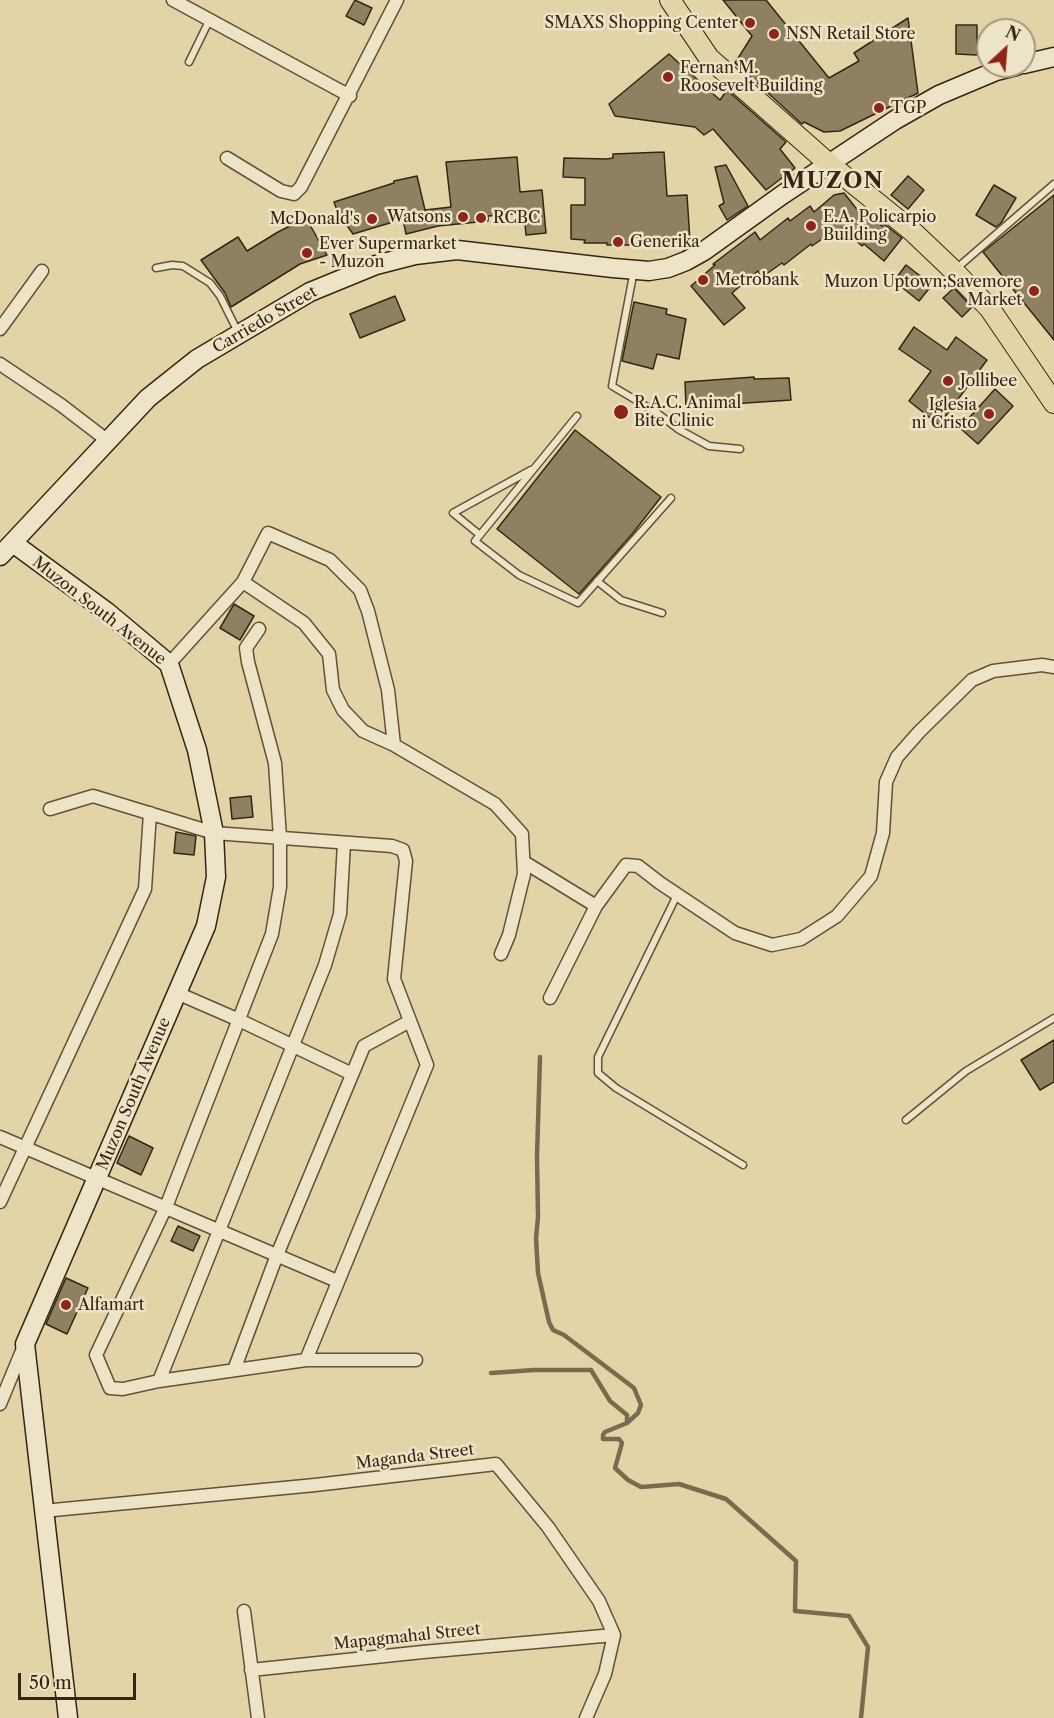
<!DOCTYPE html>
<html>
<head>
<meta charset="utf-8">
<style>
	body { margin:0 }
	#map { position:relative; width:1054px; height:1718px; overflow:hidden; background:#e3d4a8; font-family:"Libre Caslon Text",serif }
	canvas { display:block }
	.north { position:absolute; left:976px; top:18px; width:60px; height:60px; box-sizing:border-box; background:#ede3c6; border:2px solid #a3977f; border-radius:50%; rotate:26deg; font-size:16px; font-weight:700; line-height:24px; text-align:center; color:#352614 }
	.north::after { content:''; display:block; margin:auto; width:21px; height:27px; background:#8f2418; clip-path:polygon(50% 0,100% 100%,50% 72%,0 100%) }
	.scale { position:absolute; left:18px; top:1673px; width:118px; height:27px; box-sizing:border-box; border:3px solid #352614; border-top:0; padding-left:8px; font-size:18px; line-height:21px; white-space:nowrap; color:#352614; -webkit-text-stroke:4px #ede3c6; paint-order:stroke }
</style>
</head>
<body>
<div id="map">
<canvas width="1054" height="1718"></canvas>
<div class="north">N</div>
<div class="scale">50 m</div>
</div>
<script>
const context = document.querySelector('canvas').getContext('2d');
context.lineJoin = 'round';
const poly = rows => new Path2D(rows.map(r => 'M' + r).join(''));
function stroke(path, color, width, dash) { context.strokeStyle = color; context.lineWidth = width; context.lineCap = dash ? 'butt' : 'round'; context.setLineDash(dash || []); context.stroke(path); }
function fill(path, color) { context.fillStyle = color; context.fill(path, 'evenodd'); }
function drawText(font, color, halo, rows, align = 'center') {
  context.font = font + ' "Libre Caslon Text",serif'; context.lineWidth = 5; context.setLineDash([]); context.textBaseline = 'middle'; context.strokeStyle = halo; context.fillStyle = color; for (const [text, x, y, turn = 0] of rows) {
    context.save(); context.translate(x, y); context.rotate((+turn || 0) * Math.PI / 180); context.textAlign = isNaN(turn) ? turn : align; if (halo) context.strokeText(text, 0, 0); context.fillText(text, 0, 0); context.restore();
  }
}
const stream = poly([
	[540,1057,537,1156,538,1217,536,1238,538,1273,549,1322,553,1330,564,1335,634,1388,641,1405,638,1413,627,1423],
	[491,1373,534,1370,591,1370,610,1401,627,1415,627,1423,605,1432,603,1435,603,1439,619,1439,622,1443,615,1468,628,1480,641,1487,679,1484,726,1499,796,1561,795,1611,849,1616,868,1647,861,1718]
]);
const building = poly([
	[355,0,372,8,364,25,346,16,355,0],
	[723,0,766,0,829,78,859,61,854,53,908,18,918,93,840,131,824,132,804,122,802,124,735,63,752,36,723,0],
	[956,25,977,25,977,55,956,54,956,25],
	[669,54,720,100,727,90,786,142,780,149,795,168,766,190,713,129,704,135,695,127,615,116,609,104,669,54],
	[664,152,667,196,687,195,690,241,643,245,607,245,607,243,584,243,585,240,571,239,571,205,585,205,585,178,563,177,564,158,607,159,613,158,613,154,664,152],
	[517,157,520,192,542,190,546,233,526,235,524,213,488,216,488,221,438,226,406,234,403,219,353,234,338,213,334,202,394,183,394,181,417,176,425,210,451,207,446,162,517,157],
	[726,165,748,206,727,220,719,206,724,203,715,167,726,165],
	[908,176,924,190,908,209,891,195,908,176],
	[994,185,1016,198,1001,223,996,227,976,215,994,185],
	[844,193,863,217,867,213,882,226,884,224,902,238,884,261,864,244,862,246,842,228,837,232,835,230,812,246,811,244,784,265,782,263,762,277,758,271,732,293,745,308,724,325,691,286,715,265,713,264,755,232,760,240,788,218,790,221,810,206,814,212,834,195,844,193],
	[1054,195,1054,340,983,252,1054,195],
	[306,218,327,255,300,264,231,307,225,293,201,260,238,237,247,251,278,232,306,218],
	[906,265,932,285,919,301,894,281,906,265],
	[954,288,972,307,962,317,943,298,954,288],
	[395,296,405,320,360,338,350,314,395,296],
	[634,302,667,309,666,314,686,319,679,359,657,354,653,369,622,361,634,302],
	[914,327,947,350,956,337,987,360,939,425,909,401,931,371,899,349,914,327],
	[754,377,754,379,789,378,791,400,686,407,685,382,754,377],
	[995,389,1013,406,978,444,960,428,995,389],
	[575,430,661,497,633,533,579,594,497,529,575,430],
	[234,604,254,616,240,640,220,628,234,604],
	[251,796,253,817,232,819,230,798,251,796],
	[176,832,196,836,194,855,174,853,176,832],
	[1054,1040,1054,1082,1040,1090,1021,1060,1054,1040],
	[129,1136,153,1148,141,1175,117,1163,129,1136],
	[178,1226,200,1236,193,1251,171,1241,178,1226],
	[66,1278,88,1288,67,1334,46,1324,66,1278]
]);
const lane = poly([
	[189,62,209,21],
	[156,268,172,265,183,266,210,283,220,296,238,332],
	[957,268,1054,184],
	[634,270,612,386,656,412,678,429,709,446,740,449],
	[577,416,475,541,519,575,578,603,671,498],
	[480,535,453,513,531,470],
	[597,581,621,600,662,613],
	[677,895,598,1057,598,1073,616,1088,743,1165],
	[906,1120,966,1071,1054,1018]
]);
const street = poly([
	[173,0,350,96],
	[227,158,281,191,294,194,301,187,397,0],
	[0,329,42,271],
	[0,364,61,405,108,441],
	[243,582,304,623,329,654,333,690,343,710,363,731,394,745],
	[259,629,246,648,248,662,275,763,280,838,280,887,272,934,166,1207,96,1355,110,1388,123,1389,159,1381,306,1360,416,1360],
	[169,664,243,582,268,533,330,560,360,590,368,611,388,690,394,745,495,804,522,834,524,874,509,935,501,954],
	[50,809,93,796,214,833,392,846,403,850,406,861,394,979,427,1065,306,1360],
	[524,862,596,906,626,865,638,866,660,883,735,933,772,945,801,939,837,916,871,876,883,833,886,782,897,757,919,732,972,680,993,671,1042,665,1054,667],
	[177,993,239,1020,352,1074],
	[550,998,596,906],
	[0,1137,337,1281],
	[0,1202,145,889,150,813],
	[234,1370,277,1255,364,1046,410,1021],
	[159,1381,325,965,340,914,344,843],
	[0,1404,24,1346],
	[43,1511,315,1485,496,1464,548,1527,599,1601,614,1635,605,1674,586,1718],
	[244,1611,258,1718],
	[251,1670,423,1652,614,1635]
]);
const secondary = poly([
	[1024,64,1054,57],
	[13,543,107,612,169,664,197,750,214,833,216,877,206,926,25,1344,68,1718],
	[0,556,148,398,197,359,310,292,376,265,415,255,457,250,613,268,649,271,668,268,686,261,704,251,782,195,895,120,939,95,996,71,1016,66]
]);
const primary = poly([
	[670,0,709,58,828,163,912,231,953,270,990,309,1054,403]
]);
const markers = [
	[750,23,6,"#8f2418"],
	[774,34,6,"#8f2418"],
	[668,77,6,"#8f2418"],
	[879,108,6,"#8f2418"],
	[463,217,6,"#8f2418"],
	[481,218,6,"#8f2418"],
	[372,219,6,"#8f2418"],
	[811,226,6,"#8f2418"],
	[618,242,6,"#8f2418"],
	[307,253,6,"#8f2418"],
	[703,280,6,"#8f2418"],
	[1034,291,6,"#8f2418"],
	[948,381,6,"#8f2418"],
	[621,412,8,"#8f2418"],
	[989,414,6,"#8f2418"],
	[66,1305,6,"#8f2418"]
];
const poiNames = [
	["SMAXS Shopping Center",738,23,"right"],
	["NSN Retail Store",786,34],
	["Fernan M.",680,68],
	["Roosevelt Building",680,86],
	["TGP",891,108],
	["Watsons",451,217,"right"],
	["E.A. Policarpio",823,217],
	["Building",823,235],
	["RCBC",493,218],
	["McDonald's",360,219,"right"],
	["Generika",630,242],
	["Ever Supermarket",319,244],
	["- Muzon",319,262],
	["Metrobank",715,280],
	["Muzon Uptown;Savemore",1022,282,"right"],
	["Market",1022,300,"right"],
	["Jollibee",960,381],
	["R.A.C. Animal",634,403],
	["Bite Clinic",634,421],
	["Iglesia",977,405,"right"],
	["ni Cristo",977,423,"right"],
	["Alfamart",78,1305]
];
const streetNames = [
	["Carriedo Street",265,320,-30],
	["Muzon South Avenue",99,611,38],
	["Muzon South Avenue",134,1094,-67],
	["Maganda Street",415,1457,-7],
	["Mapagmahal Street",407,1637,-6]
];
const districtNames = [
	["MUZON",833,182]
];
stroke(stream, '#7a6b4f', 4.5);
fill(building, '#8f8061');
stroke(building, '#352614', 1.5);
stroke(lane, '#605239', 9);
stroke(street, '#605239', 15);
stroke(secondary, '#352614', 21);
stroke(primary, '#352614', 22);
stroke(lane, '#ede3c6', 6);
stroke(street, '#ede3c6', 12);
stroke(secondary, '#ede3c6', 18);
stroke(primary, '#e3d4a8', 20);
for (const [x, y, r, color] of markers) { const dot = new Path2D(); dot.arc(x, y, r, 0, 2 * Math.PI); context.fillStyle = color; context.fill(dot); stroke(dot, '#ede3c6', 2); }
drawText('16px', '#352614', '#ede3c6', poiNames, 'left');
drawText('16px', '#352614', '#ede3c6', streetNames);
context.letterSpacing = '1.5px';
drawText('bold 22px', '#352614', '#ede3c6', districtNames);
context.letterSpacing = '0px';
</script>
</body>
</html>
